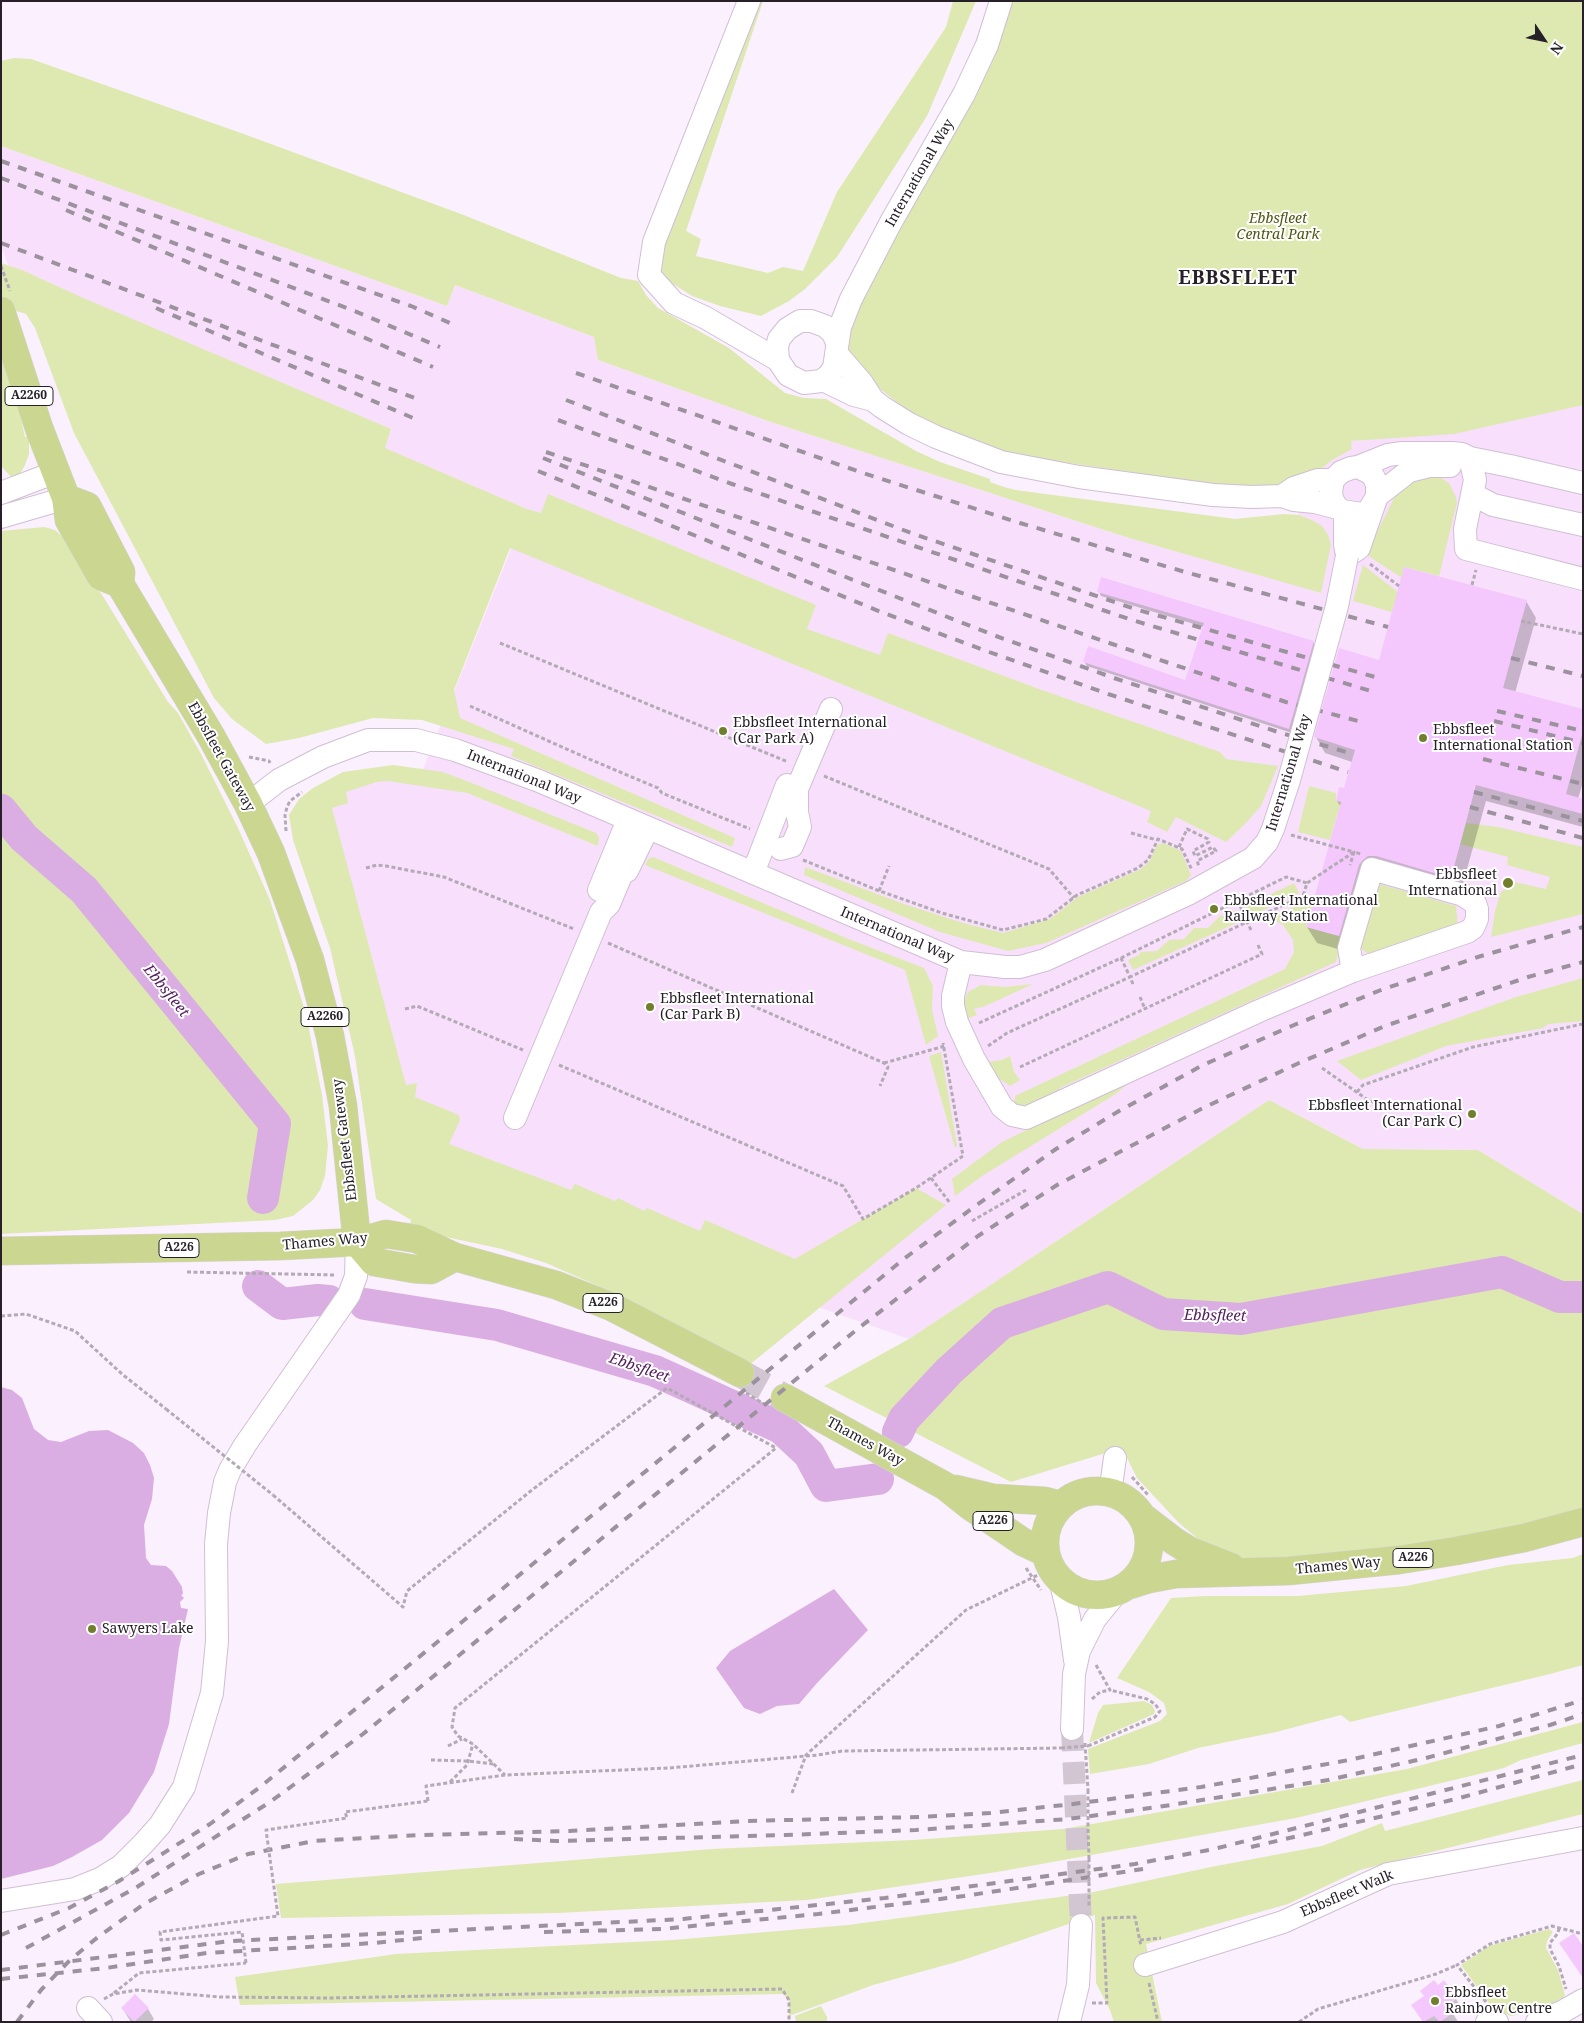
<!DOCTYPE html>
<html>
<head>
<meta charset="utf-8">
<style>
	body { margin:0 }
	#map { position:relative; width:1584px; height:2023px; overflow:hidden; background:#fbf0fd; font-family:"Noto Serif",serif }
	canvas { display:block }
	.frame { position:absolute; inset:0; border:2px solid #272028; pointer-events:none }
	.north { position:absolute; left:1519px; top:15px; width:50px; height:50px; -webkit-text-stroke:4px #fff; paint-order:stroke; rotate:124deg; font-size:14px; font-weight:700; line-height:20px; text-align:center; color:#272028 }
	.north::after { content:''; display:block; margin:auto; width:18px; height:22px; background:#272028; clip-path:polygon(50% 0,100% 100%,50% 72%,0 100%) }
</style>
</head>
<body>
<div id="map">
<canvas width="1584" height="2023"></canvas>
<div class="frame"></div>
<div class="north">N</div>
</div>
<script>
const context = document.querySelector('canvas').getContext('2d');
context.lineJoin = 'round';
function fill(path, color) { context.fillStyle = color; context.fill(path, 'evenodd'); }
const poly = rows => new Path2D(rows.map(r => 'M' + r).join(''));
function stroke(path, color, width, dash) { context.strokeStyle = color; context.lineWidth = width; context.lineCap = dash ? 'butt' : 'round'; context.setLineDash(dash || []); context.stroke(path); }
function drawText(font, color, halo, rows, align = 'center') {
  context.font = font + ' "Noto Serif",serif'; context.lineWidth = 4; context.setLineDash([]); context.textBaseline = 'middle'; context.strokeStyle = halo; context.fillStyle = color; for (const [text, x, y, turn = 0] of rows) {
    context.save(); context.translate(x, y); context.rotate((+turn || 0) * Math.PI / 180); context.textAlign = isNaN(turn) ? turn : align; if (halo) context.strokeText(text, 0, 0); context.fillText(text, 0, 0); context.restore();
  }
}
const built = poly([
	[1,146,447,306,455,285,594,337,598,360,768,421,1129,538,1321,592,1330,545,1312,520,1299,515,1278,464,1347,442,1583,405,1583,1214,1478,1150,1363,1149,1269,1100,909,1339,419,1166,332,808,345,792,396,769,422,772,527,509,384,448,391,430,26,314,1,246]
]);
const green = poly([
	[752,1,763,1,686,231,701,239,696,256,768,273,783,267,803,271,837,192,946,27,953,1,976,1,927,116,837,257,805,289,789,301,761,316,720,306,692,296,667,280,657,266,659,246],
	[1010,1,1583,1,1583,405,1454,434,1351,441,1352,449,1332,460,1316,473,1274,486,1232,487,1015,455,973,441,924,420,903,407,875,385,848,350,845,331],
	[14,58,31,59,241,133,461,214,621,278,638,281,646,295,658,308,729,348,785,393,804,398,826,399,916,451,940,462,990,479,990,482,1001,486,1015,490,1235,519,1284,514,1299,515,1312,520,1322,526,1328,535,1331,545,1321,593,1129,538,768,421,598,360,594,337,455,285,447,306,1,146,1,61],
	[1,263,22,270,81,297,391,429,385,448,527,509,541,513,548,494,816,605,807,629,880,655,888,633,1039,689,1220,752,1226,759,1278,766,1261,806,1246,823,1226,842,1176,817,1167,832,1147,822,1151,811,510,548,454,690,460,718,735,838,732,847,511,756,514,749,422,720,373,718,299,738,266,744,232,719,214,698,74,433,35,328,26,314,1,306],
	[1,344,14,387,25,437,28,436,29,441,29,454,25,465,20,474,12,478,1,466],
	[1440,477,1449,483,1456,497,1457,503,1439,576,1405,567,1402,578,1367,555,1376,534,1399,488,1411,478],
	[44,527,55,530,64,538,104,598,168,702,178,713,201,754,238,828,270,900,306,1014,322,1095,328,1146,325,1176,320,1190,313,1200,293,1216,275,1220,1,1234,1,531],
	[1363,565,1398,592,1392,612,1353,601],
	[393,765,443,772,477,785,596,833,599,838,598,846,467,793,388,781,377,782,346,792,348,803,332,808,406,1085,417,1083,415,1097,459,1115,460,1120,449,1144,571,1190,575,1184,615,1201,618,1198,644,1211,647,1208,700,1231,705,1220,795,1259,916,1188,946,1205,748,1366,614,1293,546,1263,502,1249,409,1229,411,1220,376,1199,355,1056,330,948,293,840,289,815,299,799,313,788,343,772],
	[1309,786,1336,793,1336,801,1341,802,1330,840,1298,832],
	[1466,823,1498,827,1583,847,1583,914,1491,937,1495,911,1501,892,1514,882,1546,889,1550,877,1507,865,1508,857,1460,844],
	[1163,843,1181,851,1191,875,1186,881,1046,943,1008,951,940,932,804,875,805,867,904,904,963,923,1003,933,1050,919,1078,897,1141,869,1149,862,1157,845],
	[653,857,851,940,924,968,933,986,932,1009,938,1036,926,1045,905,970,645,865,648,859],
	[1294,883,1299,893,1251,916,1246,906],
	[1376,883,1456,906,1458,928,1370,955,1360,948],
	[1314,898,1306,927,1343,937,1336,962,1060,1088,1054,1096,1032,1109,1014,1104,1015,1096,1285,969,1294,952,1293,940,1283,925,1274,920,1265,920],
	[1236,910,1241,921,1133,970,1128,960,1139,955,1141,952,1157,951,1169,940,1184,939,1194,928,1208,928,1221,915,1223,916],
	[1583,978,1583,1021,1548,1024,1543,1028,1446,1046,1361,1080,1337,1061,1516,997],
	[1033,984,983,1007,974,1009,977,1015,964,1020,961,1007,968,992,981,985,1005,987],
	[941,1052,957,1146,955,1148,929,1056],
	[1010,1056,1014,1072,1020,1080,1010,1086,995,1076,987,1062,1002,1060],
	[1138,1076,1114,1095,982,1176,955,1196,952,1179,1002,1142],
	[1269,1100,1363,1149,1478,1150,1583,1214,1583,1512,1442,1544,1245,1561,1193,1543,1197,1538,1179,1523,1137,1478,1122,1448,1011,1482,824,1386,909,1339],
	[1583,1554,1583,1665,1546,1675,1350,1722,1341,1715,1276,1732,1198,1748,1149,1764,1090,1774,1088,1749,1160,1721,1167,1714,1164,1703,1149,1692,1117,1678,1171,1598,1206,1596,1298,1596,1406,1586,1508,1565,1573,1558],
	[1144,1701,1152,1705,1155,1711,1154,1714,1089,1743,1098,1713,1103,1705],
	[1583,1722,1583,1743,1521,1760,1504,1768,1296,1818,997,1872,807,1900,558,1913,281,1918,276,1884,712,1849,913,1840,1063,1829,1407,1769],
	[1583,1780,1583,1814,1360,1870,1288,1904,1146,1944,1162,2022,1114,2022,1110,2010,1096,1983,1095,1915,960,1961,873,1985,789,2016,789,2000,783,1994,240,2005,235,1977,396,1954,673,1940,848,1925,1089,1893,1211,1867,1322,1846,1382,1823,1385,1831],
	[1549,1929,1553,1932,1547,1941,1546,1948,1558,1970,1565,1995,1563,1998,1535,2011,1511,2016,1503,2013,1489,2003,1461,1965,1489,1946],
	[821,2006,827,2017,827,2022,796,2022,795,2016]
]);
const water = poly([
	[1,1387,12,1390,22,1398,34,1429,48,1440,61,1442,89,1431,108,1430,133,1443,144,1453,150,1465,154,1478,152,1499,144,1525,146,1558,151,1565,166,1566,172,1571,182,1587,183,1594,181,1595,184,1598,180,1602,181,1608,188,1609,179,1648,169,1724,154,1772,129,1813,102,1840,72,1857,53,1866,1,1879],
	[834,1589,868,1630,817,1683,799,1704,777,1706,760,1714,744,1708,716,1668,730,1651]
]);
const shadow = poly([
	[1099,591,1313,642,1316,647,1292,733,1087,666,1084,661,1186,682,1204,627,1101,596],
	[1526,601,1536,618,1515,693,1583,710,1583,782,1578,799,1583,800,1583,827,1486,801,1460,894,1378,873,1348,952,1317,943,1307,927,1341,807,1337,801,1345,789,1352,762,1325,753,1316,737,1380,662],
	[1456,1999,1462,2009,1454,2015,1458,2022,1423,2022],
	[122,2008,148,2009,154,2019,151,2022,131,2022]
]);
const river = poly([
	[1,810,24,838,84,890,275,1124,263,1198],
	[258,1286,282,1304,318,1300,329,1301],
	[365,1304,497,1325,655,1371,781,1428,809,1454,826,1486,878,1479],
	[898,1432,904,1419,949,1371,1002,1323,1108,1287,1163,1314,1241,1319,1502,1272,1560,1297,1583,1297]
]);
const building = poly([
	[1404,567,1527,600,1503,688,1583,709,1583,731,1566,794,1583,799,1583,814,1476,785,1451,878,1376,856,1368,856,1363,860,1359,865,1339,936,1306,927,1341,802,1336,801,1339,787,1344,788,1355,750,1314,737,1339,648,1379,660],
	[1101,577,1314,641,1289,729,1083,662,1088,646,1185,680,1204,623,1097,592],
	[1574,1933,1583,1946,1583,1978,1559,1943],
	[1434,1980,1438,1985,1444,1980,1457,1998,1449,2004,1454,2012,1440,2022,1434,2016,1423,2022,1411,2005,1424,1996,1420,1991],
	[135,1994,149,2008,134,2022,121,2008]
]);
const minorTunnel = poly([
	[1072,1729,1081,1925]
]);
const majorTunnel = poly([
	[740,1373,785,1398]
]);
const path = poly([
	[1,266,10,291],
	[1370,564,1399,586],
	[1472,585,1476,570],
	[1521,621,1583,634],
	[500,643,788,762],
	[470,706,589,759,658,788,662,793,750,829],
	[249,757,269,761,270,763],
	[824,776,1049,869,1074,898],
	[286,831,285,815,287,807,290,801,302,792],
	[1131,833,1157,840],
	[1291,835,1354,852,1350,865],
	[1179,847,1187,829,1208,839,1209,842,1193,851,1195,856,1213,847,1216,851,1197,861,1199,866],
	[803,860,877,890,942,913,1003,930,1046,919,1077,895,1138,868,1148,860,1158,839,1182,849,1192,870],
	[366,868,377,865,386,866,444,877,574,929],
	[879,891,889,866],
	[1251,930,1247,922,1303,896,1307,883,1354,852,1361,854],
	[608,943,884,1063,888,1067,880,1086],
	[1133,984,1130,977,1247,922,1238,901],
	[1140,997,1145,1009],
	[405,1009,417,1006,523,1050],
	[979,1023,1121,958,1286,877,1307,883],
	[988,1046,1007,1033,1130,977,1121,958],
	[884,1063,945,1046],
	[559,1065,843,1186,863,1219,916,1188,963,1156,943,1043],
	[1020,1067,1262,954,1258,945],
	[1322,1068,1368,1100,1388,1108,1411,1110],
	[1357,1092,1363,1085,1473,1047,1583,1024],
	[931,1178,950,1203],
	[972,1221,1026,1190],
	[187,1272,336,1275],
	[1,1316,26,1314,75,1331,122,1374,166,1409],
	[746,1393,764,1404],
	[1132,1477,1149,1496],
	[273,1495,403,1607,407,1591,532,1490,667,1388,776,1448,455,1708,452,1727,458,1736,473,1744,505,1775],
	[1026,1568,1041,1590],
	[1092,1699,1100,1692,1110,1690,1096,1665],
	[1085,1743,1088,1790],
	[448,1746,462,1739],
	[1088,1746,1155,1717,1160,1711,1155,1704,1147,1699,1110,1690],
	[431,1760,468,1761,493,1764],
	[450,1782,467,1765,473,1744],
	[792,1793,806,1755,966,1610,1042,1573],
	[428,1801,426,1786,505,1775,669,1768,818,1755,842,1751,1061,1748],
	[1088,1829,1089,1858],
	[1089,1882,1089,1908],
	[1559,1928,1558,1933,1550,1943,1550,1949,1559,1966,1566,1989],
	[1140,1940,1161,1938],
	[1149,1983,1158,2022],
	[114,1993,139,1973,246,1963],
	[104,1999,113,1994,137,1990,220,1997,329,1998,782,1989,789,2000,789,2022],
	[1486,2002,1457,1965,1490,1944,1552,1926,1583,1934],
	[1092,2003,1107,2003,1103,1918,1135,1917,1141,1946],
	[1299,2022,1318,2009,1436,1974,1457,1965]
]);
const minor = poly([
	[749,1,654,242,649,275,674,303,706,318,778,360],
	[837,343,833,333,825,326,811,321,800,321,787,329,779,339,777,347,778,360,788,375,804,383,821,381,828,376,834,368,840,327,851,299,891,222,964,94,987,45,1001,1],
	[837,354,862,383,873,400,882,407,909,424,936,437,1001,462,1079,477,1213,495,1252,497,1282,496,1294,500,1315,502,1338,508],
	[823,380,854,395,873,400],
	[1470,458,1475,480,1465,529,1466,549,1583,579],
	[1358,467,1388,455,1402,453,1452,453,1462,454,1470,458,1510,466,1583,483],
	[1,493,56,472],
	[1472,494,1493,505,1583,525],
	[1282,496,1294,488,1318,480,1333,480],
	[1377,496,1409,471,1429,466,1450,466],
	[1345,512,1345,544,1347,556,1359,548,1377,496,1377,484,1372,474,1358,467,1351,468,1341,472,1333,480,1331,492,1332,498,1335,505,1342,511,1362,514,1369,510,1375,500],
	[1,517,66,498],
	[248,804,279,780,323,757,368,740,416,740,455,750,539,781,961,962,1005,967,1020,967,1045,960,1084,942,1190,893,1253,858,1267,842,1273,829,1289,780],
	[781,849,792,846,800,827,797,812,797,789,831,709],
	[753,873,787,785],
	[599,890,628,820],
	[961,962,953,996,953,1006,957,1022,974,1059,1002,1107,1012,1115,1026,1118,1259,1011,1353,971,1467,932,1473,928,1477,919,1477,909,1475,903,1463,895,1372,869,1349,948,1353,971],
	[515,1118,601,912,609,904,622,873,627,871,648,828],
	[1110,1493,1115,1458],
	[1060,1579,1069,1617,1075,1660],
	[1072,1729,1074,1674,1079,1651,1095,1619,1118,1591],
	[1,1901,75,1889,100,1879,121,1866,144,1843,160,1825,184,1787,212,1693,217,1641,216,1544,219,1513,225,1482,230,1470,245,1445,349,1295,356,1276,357,1242],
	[1145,1965,1283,1922,1388,1874,1583,1838],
	[88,2008,101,2022],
	[1069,2022,1078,1985,1081,1925],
	[1487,2022,1492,2018,1497,2022],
	[1537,2022,1562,2012,1583,2000]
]);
const major = poly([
	[1,311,39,428,66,498,69,520,101,576,120,584],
	[66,498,87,506,121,572,120,584,211,736,248,804,271,853,310,960,330,1036,343,1106,357,1242],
	[357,1242,374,1262,414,1269,431,1270,455,1257],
	[1,1251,280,1246,357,1242,386,1234,417,1239,455,1257,556,1285,612,1307,740,1373],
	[785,1398,945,1486,970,1506,1023,1542,1038,1549,1044,1549],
	[956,1489,994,1498,1045,1501,1060,1505],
	'1045 1543a52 52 0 1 1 104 0a52 52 0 1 1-104 0Z',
	[1144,1518,1174,1541,1190,1551,1231,1567],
	[1130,1585,1149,1579,1176,1574,1288,1571,1399,1560,1456,1551,1524,1538,1583,1522]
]);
const rail = poly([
	[1,161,411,306,450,323],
	[1,178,352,310,440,347],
	[66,210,433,367],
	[1,243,420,400],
	[156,308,413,418],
	[576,373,863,473,1020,523,1185,572,1388,627],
	[566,400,911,533,1135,609,1375,677],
	[558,420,732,484,1132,620,1371,691],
	[546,452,1124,648,1286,702,1362,722],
	[543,458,996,636,1114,678,1278,732,1353,754],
	[538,471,881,612,989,652,1108,694,1348,772],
	[1511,658,1583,676],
	[1497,711,1583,731],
	[1494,721,1583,743],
	[1483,759,1583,784],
	[1474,792,1583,821],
	[1470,807,1583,838],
	[514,1839,556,1841,786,1835,916,1830,1068,1819,1158,1807,1328,1780,1426,1758,1550,1725,1583,1714],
	[1251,1847,1456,1799,1583,1764],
	[544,1932,661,1929,818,1914,964,1896,1143,1869],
	[1,1935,69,1908,119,1881,210,1824,260,1787,545,1554,905,1258,974,1207,1056,1149,1119,1111,1203,1065,1294,1025,1381,990,1481,956,1583,927],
	[26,1948,137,1887,270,1802,363,1734,855,1331,978,1236,1057,1185,1203,1108,1299,1063,1385,1026,1528,977,1583,962],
	[1,1970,231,1941,683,1919,885,1898,1135,1864,1214,1849,1583,1755],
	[1,1979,106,1968,207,1953,374,1943,422,1938],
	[17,2022,41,1990,70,1960,98,1937,144,1904,199,1874,248,1854,314,1841,421,1835,569,1831,746,1821,919,1817,990,1813,1073,1804,1201,1787,1349,1760,1499,1726,1583,1700]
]);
const pathBridge = poly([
	[166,1409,273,1495],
	[1061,1748,1088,1746],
	[1088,1790,1088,1829],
	[1089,1858,1089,1882],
	[246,1963,242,1932,161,1940,160,1932,278,1916,266,1830,347,1818,345,1812,428,1801]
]);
const minorBridge = poly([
	[1289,780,1337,606,1347,556]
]);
const markers = [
	[723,731,5,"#717f2c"],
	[1423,738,5,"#717f2c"],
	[1508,883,6,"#717f2c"],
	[1214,909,5,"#717f2c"],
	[650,1007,5,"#717f2c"],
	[1472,1114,5,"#717f2c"],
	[92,1629,5,"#717f2c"],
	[1435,2001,5,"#717f2c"]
];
const shields = [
	[29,396,48],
	[325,1017,48],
	[179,1248,40],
	[603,1303,40],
	[993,1521,40],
	[1413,1558,40]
];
const shieldNames = [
	["A2260",29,396],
	["A2260",325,1017],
	["A226",179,1248],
	["A226",603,1303],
	["A226",993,1521],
	["A226",1413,1558]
];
const streetNames = [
	["International Way",920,173,-60],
	["Ebbsfleet Gateway",221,757,61],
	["International Way",1289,773,-73],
	["International Way",524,777,22],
	["International Way",897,935,23],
	["Ebbsfleet Gateway",345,1140,-97],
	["Thames Way",325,1242,-5],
	["Thames Way",865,1442,29],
	["Thames Way",1338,1566,-5],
	["Ebbsfleet Walk",1347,1894,-23]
];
const parkNames = [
	["Ebbsfleet",1278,219],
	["Central Park",1278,235]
];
const poiNames = [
	["Ebbsfleet International",733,723],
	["(Car Park A)",733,739],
	["Ebbsfleet",1433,730],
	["International Station",1433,746],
	["Ebbsfleet",1497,875,"right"],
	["International",1497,891,"right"],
	["Ebbsfleet International",1224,901],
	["Railway Station",1224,917],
	["Ebbsfleet International",660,999],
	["(Car Park B)",660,1015],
	["Ebbsfleet International",1462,1106,"right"],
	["(Car Park C)",1462,1122,"right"],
	["Sawyers Lake",102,1629],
	["Ebbsfleet",1445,1993],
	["Rainbow Centre",1445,2009]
];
const waterNames = [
	["Ebbsfleet",166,991,51],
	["Ebbsfleet",1215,1316,1],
	["Ebbsfleet",639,1368,19]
];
const districtNames = [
	["EBBSFLEET",1238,279]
];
fill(built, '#f8e0fc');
fill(green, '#dde9b1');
fill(water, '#daaee2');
fill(shadow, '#0003');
stroke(river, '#daaee2', 32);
fill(building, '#f5c8fd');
stroke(minorTunnel, '#d1c6d2', 22, [22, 11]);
stroke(majorTunnel, '#d1c6d2', 28, [28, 14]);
stroke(minor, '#d1bed4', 24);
stroke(major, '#d8d7d8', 29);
stroke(path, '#b3aab5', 3, [4, 2.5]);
stroke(minor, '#fff', 22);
stroke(major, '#cbd691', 28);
stroke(rail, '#9b929d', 4, [9, 9]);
stroke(minorBridge, '#d1bed4', 24, []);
stroke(pathBridge, '#b3aab5', 3, [4, 2.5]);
stroke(minorBridge, '#fff', 22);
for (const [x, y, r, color] of markers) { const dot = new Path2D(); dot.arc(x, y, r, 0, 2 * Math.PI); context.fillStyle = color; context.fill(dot); stroke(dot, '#fff', 2); }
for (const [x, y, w] of shields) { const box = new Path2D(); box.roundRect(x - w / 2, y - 9.5, w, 19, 4); context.fillStyle = '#fff'; context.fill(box); stroke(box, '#272028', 1); }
drawText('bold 12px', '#272028', null, shieldNames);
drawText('14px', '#272028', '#fff', streetNames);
drawText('italic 14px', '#4d570f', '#fff', parkNames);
drawText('14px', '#272028', '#fff', poiNames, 'left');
drawText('italic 15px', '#55205e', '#fff', waterNames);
context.letterSpacing = '1px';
drawText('bold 19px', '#272028', '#fff', districtNames);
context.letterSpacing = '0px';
</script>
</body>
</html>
